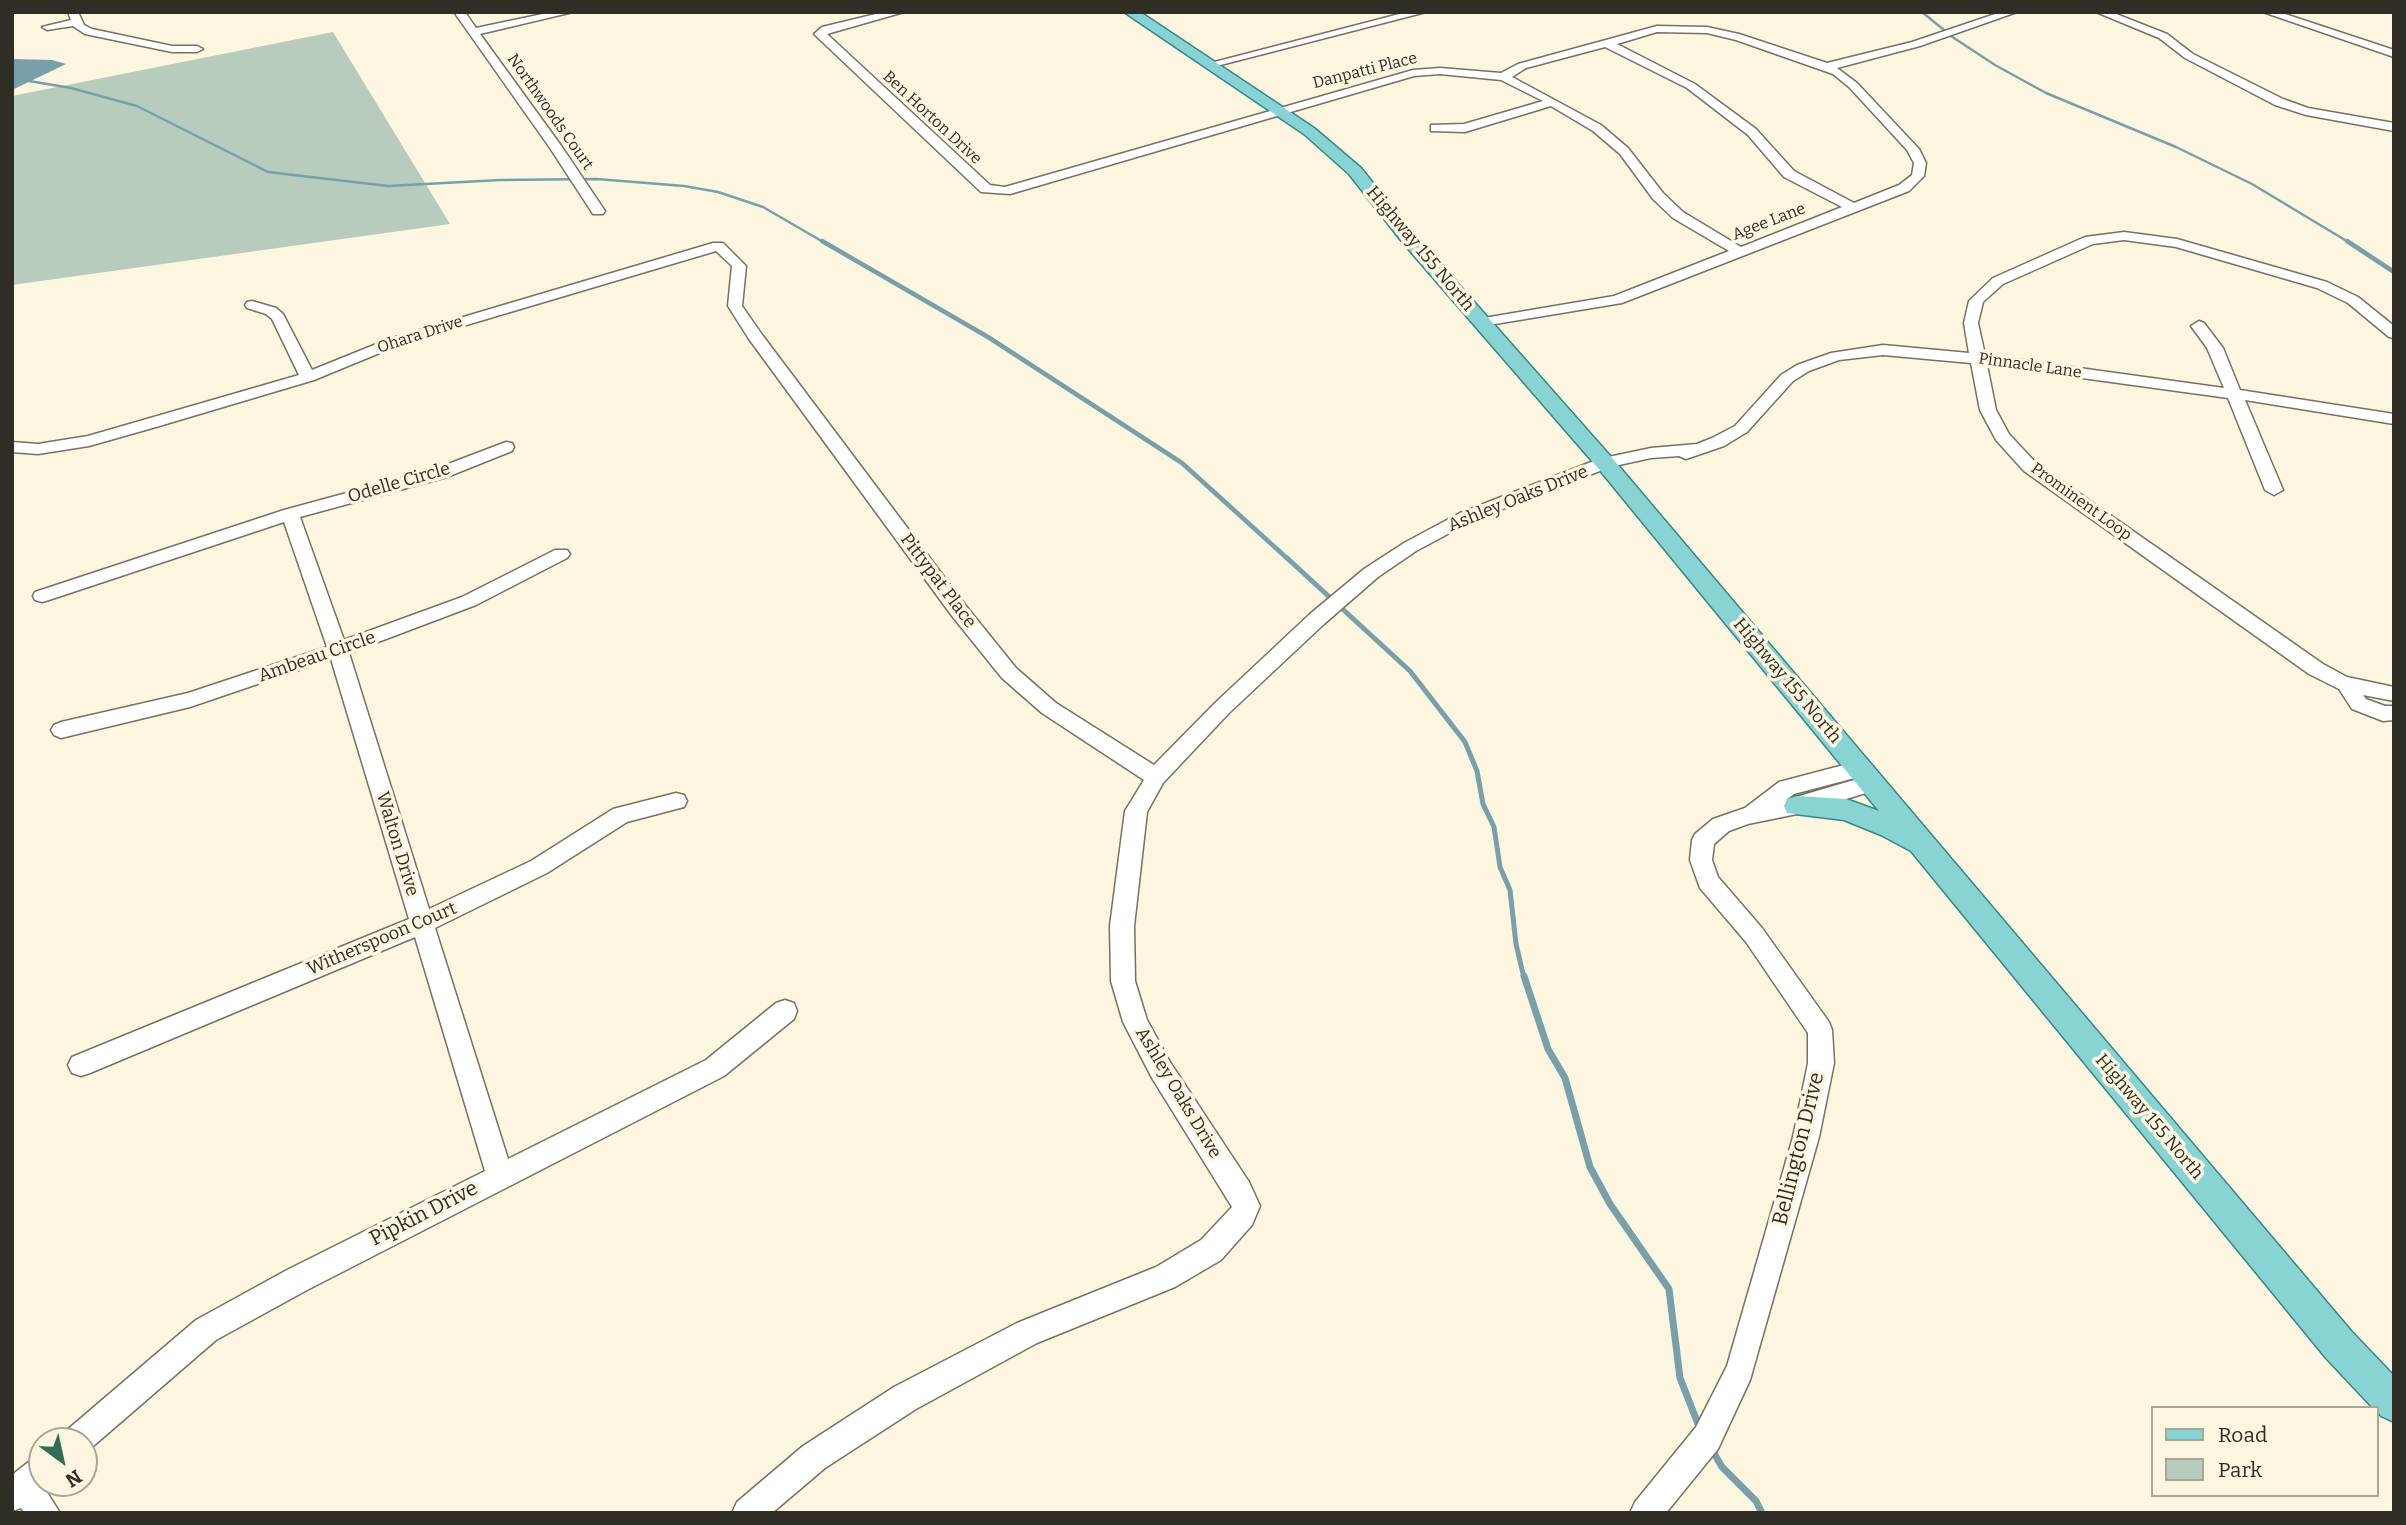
<!DOCTYPE html>
<html>
<head>
<meta charset="utf-8">
<style>
	body { margin:0 }
	#map { position:relative; width:2406px; height:1525px; overflow:hidden; background:#fcf6e0; font-family:Bitter,serif }
	canvas { display:block }
	.frame { position:absolute; inset:0; border:14px solid #302d25; pointer-events:none }
	.legend { position:absolute; left:2151px; top:1406px; width:228px; height:91px; box-sizing:border-box; background:#fcf6e0; border:2px solid #aaa695; margin:0; padding:9px 12px; list-style:none; font-size:21px; color:#302d25 }
	.legend li { display:flex; align-items:center; gap:14px; height:35px }
	.legend b { width:35px; border:2px solid #aaa695 }
	.north { position:absolute; left:28px; top:1427px; width:70px; height:70px; box-sizing:border-box; background:#fcf6e0; border:2px solid #aaa695; border-radius:50%; rotate:147deg; font-size:19px; font-weight:700; line-height:28px; text-align:center; color:#302d25 }
	.north::after { content:''; display:block; margin:auto; width:24px; height:32px; background:#356d54; clip-path:polygon(50% 0,100% 100%,50% 72%,0 100%) }
</style>
</head>
<body>
<div id="map">
<canvas width="2406" height="1525"></canvas>
<div class="frame"></div>
<ul class="legend">
<li><b style="height:9px;background:#88d4d5"></b>Road</li>
<li><b style="height:19px;background:#b7ccbc"></b>Park</li>
</ul>
<div class="north">N</div>
</div>
<script>
const context = document.querySelector('canvas').getContext('2d');
context.lineJoin = 'round';
function fill(path, color) { context.fillStyle = color; context.fill(path, 'evenodd'); }
const poly = rows => new Path2D(rows.map(r => 'M' + r).join(''));
function stroke(path, color, width, dash) { context.strokeStyle = color; context.lineWidth = width; context.lineCap = dash ? 'butt' : 'round'; context.setLineDash(dash || []); context.stroke(path); }
function drawText(font, color, halo, rows, align = 'center') {
  context.font = font + ' Bitter,serif'; context.lineWidth = 7; context.setLineDash([]); context.textBaseline = 'middle'; context.strokeStyle = halo; context.fillStyle = color; for (const [text, x, y, turn = 0] of rows) {
    context.save(); context.translate(x, y); context.rotate((+turn || 0) * Math.PI / 180); context.textAlign = isNaN(turn) ? turn : align; if (halo) context.strokeText(text, 0, 0); context.fillText(text, 0, 0); context.restore();
  }
}
const green = poly([
	[333,32,450,224,12,285,12,96]
]);
const water = poly([
	[12,59,52,60,66,64,12,90]
]);
const streamFar3 = poly([
	[1922,12,1944,30],
	[1951,36,1995,65,2046,93,2176,147,2252,184,2350,243],
	[29,81,71,88,137,106,268,172,388,186,500,180,597,179,684,186,718,192,763,207,825,243]
]);
const streamFar2 = poly([
	[822,241,988,337,1182,463,1289,560],
	[2347,241,2394,272]
]);
const streamFar1 = poly([
	[1287,558,1410,671,1465,742,1477,771,1483,804,1494,827,1500,867,1510,890,1516,944,1524,978]
]);
const stream = poly([
	[1524,976,1548,1049,1565,1078,1590,1167,1610,1204,1669,1289,1680,1378,1700,1429],
	[1712,1450,1722,1467,1756,1501,1762,1513]
]);
const minor = poly([
	[68,12,78,12,84,25,92,29,172,46,197,46,203,49,197,52,172,52,85,34,73,26,47,30,42,27,71,20,68,12],
	[454,12,465,12,476,28,552,12,573,12,480,34,562,147,605,211,603,214,593,214,550,148,454,12],
	[884,12,904,12,827,34,990,185,1005,187,1413,70,1440,68,1501,73,1518,64,1657,26,1707,27,1739,34,1827,63,1912,42,2001,12,2017,12,1920,46,1837,68,1857,83,1919,149,1926,163,1924,176,1909,191,1622,303,1483,326,1478,325,1476,322,1478,319,1614,296,1729,251,1673,218,1653,199,1620,154,1593,131,1551,106,1465,132,1431,131,1431,125,1464,124,1543,101,1501,80,1440,74,1414,76,1010,194,981,192,814,34,822,27,884,12],
	[1657,32,1707,33,1736,40,1833,74,1849,87,1907,150,1914,163,1912,175,1899,185,1854,203,1794,171,1756,129,1695,84,1617,44,1657,32],
	[1605,47,1687,88,1748,135,1784,177,1842,207,1741,247,1683,212,1663,193,1628,148,1601,125,1512,77,1526,68,1605,47],
	[1407,12,1426,12,1209,68,1203,65,1407,12],
	[2096,12,2111,12,2167,34,2193,54,2283,99,2308,108,2394,123,2394,131,2306,115,2275,105,2185,58,2159,38,2096,12],
	[2263,12,2279,12,2394,50,2394,57,2263,12],
	[2124,232,2177,239,2327,282,2358,297,2394,326,2394,338,2389,337,2348,303,2317,288,2176,247,2124,240,2093,244,2003,284,1983,302,1978,323,1985,355,2224,388,2207,348,2191,326,2199,321,2204,323,2223,348,2240,390,2394,414,2394,424,2245,400,2283,490,2274,495,2265,490,2228,398,1987,365,1996,410,2009,434,2036,463,2323,664,2347,677,2394,687,2394,701,2363,695,2366,699,2385,706,2394,706,2394,720,2383,721,2352,709,2339,689,2309,674,2024,471,1996,440,1980,410,1971,363,1883,355,1839,360,1809,371,1793,381,1747,432,1724,446,1686,459,1679,456,1651,458,1610,467,1472,521,1416,551,1378,577,1324,624,1229,713,1163,783,1147,812,1134,926,1135,981,1147,1020,1170,1062,1249,1182,1260,1206,1252,1225,1221,1260,1175,1287,1037,1343,916,1409,825,1468,772,1513,732,1513,737,1502,803,1446,894,1387,1017,1323,1156,1267,1201,1240,1232,1207,1152,1078,1123,1022,1111,981,1110,926,1125,811,1144,780,1042,713,1002,678,952,616,749,339,728,306,732,266,716,251,399,345,314,380,156,427,89,446,38,454,12,452,12,442,38,444,88,436,299,375,272,319,266,314,247,308,245,305,247,302,252,301,276,308,283,314,312,370,389,339,713,243,723,243,746,266,742,306,763,336,966,606,1016,668,1056,703,1154,765,1215,703,1310,614,1364,569,1404,543,1460,513,1599,459,1651,448,1697,444,1712,438,1735,426,1781,375,1797,365,1831,353,1883,345,1969,353,1964,323,1969,301,1993,278,2085,237,2124,232],
	[506,442,512,443,514,447,512,451,447,477,300,517,344,640,462,597,555,550,567,550,570,554,567,558,476,605,349,653,429,909,531,861,613,809,676,793,684,795,687,801,684,807,627,822,547,873,435,928,508,1159,706,1060,776,1003,785,1000,794,1003,797,1011,794,1019,724,1076,307,1290,216,1340,84,1454,84,1441,63,1441,67,1430,196,1320,287,1270,485,1171,415,937,90,1073,81,1076,72,1073,68,1065,72,1057,409,919,331,659,190,707,61,738,54,735,51,730,54,725,61,722,188,693,327,647,284,522,49,600,42,602,35,600,33,596,35,592,284,510,435,469,506,442],
	[1859,761,1866,763,1870,769,1866,775,1794,794,1786,800,1871,775,1879,777,1882,783,1879,789,1797,814,1748,824,1729,831,1714,844,1712,860,1718,877,1762,928,1829,1022,1832,1030,1834,1063,1819,1137,1750,1380,1718,1449,1666,1513,1630,1513,1635,1502,1696,1427,1727,1366,1793,1137,1808,1063,1808,1033,1746,942,1700,888,1690,860,1692,840,1695,834,1713,819,1745,808,1779,782,1859,761],
	[42,1456,42,1483,51,1483,45,1489,60,1513,24,1513,21,1508,12,1511,12,1475,31,1460,42,1456]
]);
const major = poly([
	[1124,12,1140,12,1314,128,1361,168,1415,235,1612,458,2352,1332,2394,1376,2394,1422,2381,1416,2376,1408,2373,1408,2326,1358,1911,851,1881,835,1844,820,1787,813,1784,806,1787,799,1797,796,1846,799,1879,811,1598,468,1403,243,1349,174,1304,134,1124,12]
]);
const farStreetnames = [
	["Danpatti Place",1365,71,-14],
	["Northwoods Court",550,112,55],
	["Ben Horton Drive",932,118,43],
	["Agee Lane",1769,222,-21],
	["Ohara Drive",420,335,-18],
	["Pinnacle Lane",2030,366,8],
	["Prominent Loop",2081,502,36]
];
const streetNames = [
	["Highway 155 North",1420,249,50],
	["Odelle Circle",399,483,-16],
	["Ashley Oaks Drive",1518,499,-22],
	["Pittypat Place",938,581,53],
	["Ambeau Circle",317,657,-19],
	["Highway 155 North",1787,681,50],
	["Walton Drive",397,844,73],
	["Witherspoon Court",382,939,-23],
	["Ashley Oaks Drive",1178,1093,59],
	["Highway 155 North",2149,1117,50]
];
const nearStreetnames = [
	["Bellington Drive",1799,1149,-76],
	["Pipkin Drive",424,1214,-27]
];
fill(green, '#b7ccbc');
fill(water, '#77a0aa');
stroke(streamFar3, '#77a0aa', 2.5);
stroke(streamFar2, '#77a0aa', 4.5);
stroke(streamFar1, '#77a0aa', 5);
stroke(stream, '#77a0aa', 7);
stroke(minor, '#77715e', 3);
stroke(major, '#368785', 3);
fill(minor, '#fff');
fill(major, '#88d4d5');
drawText('16px', '#302d25', '#fcf6e0', farStreetnames);
drawText('18px', '#302d25', '#fcf6e0', streetNames);
drawText('21px', '#302d25', '#fcf6e0', nearStreetnames);
</script>
</body>
</html>
